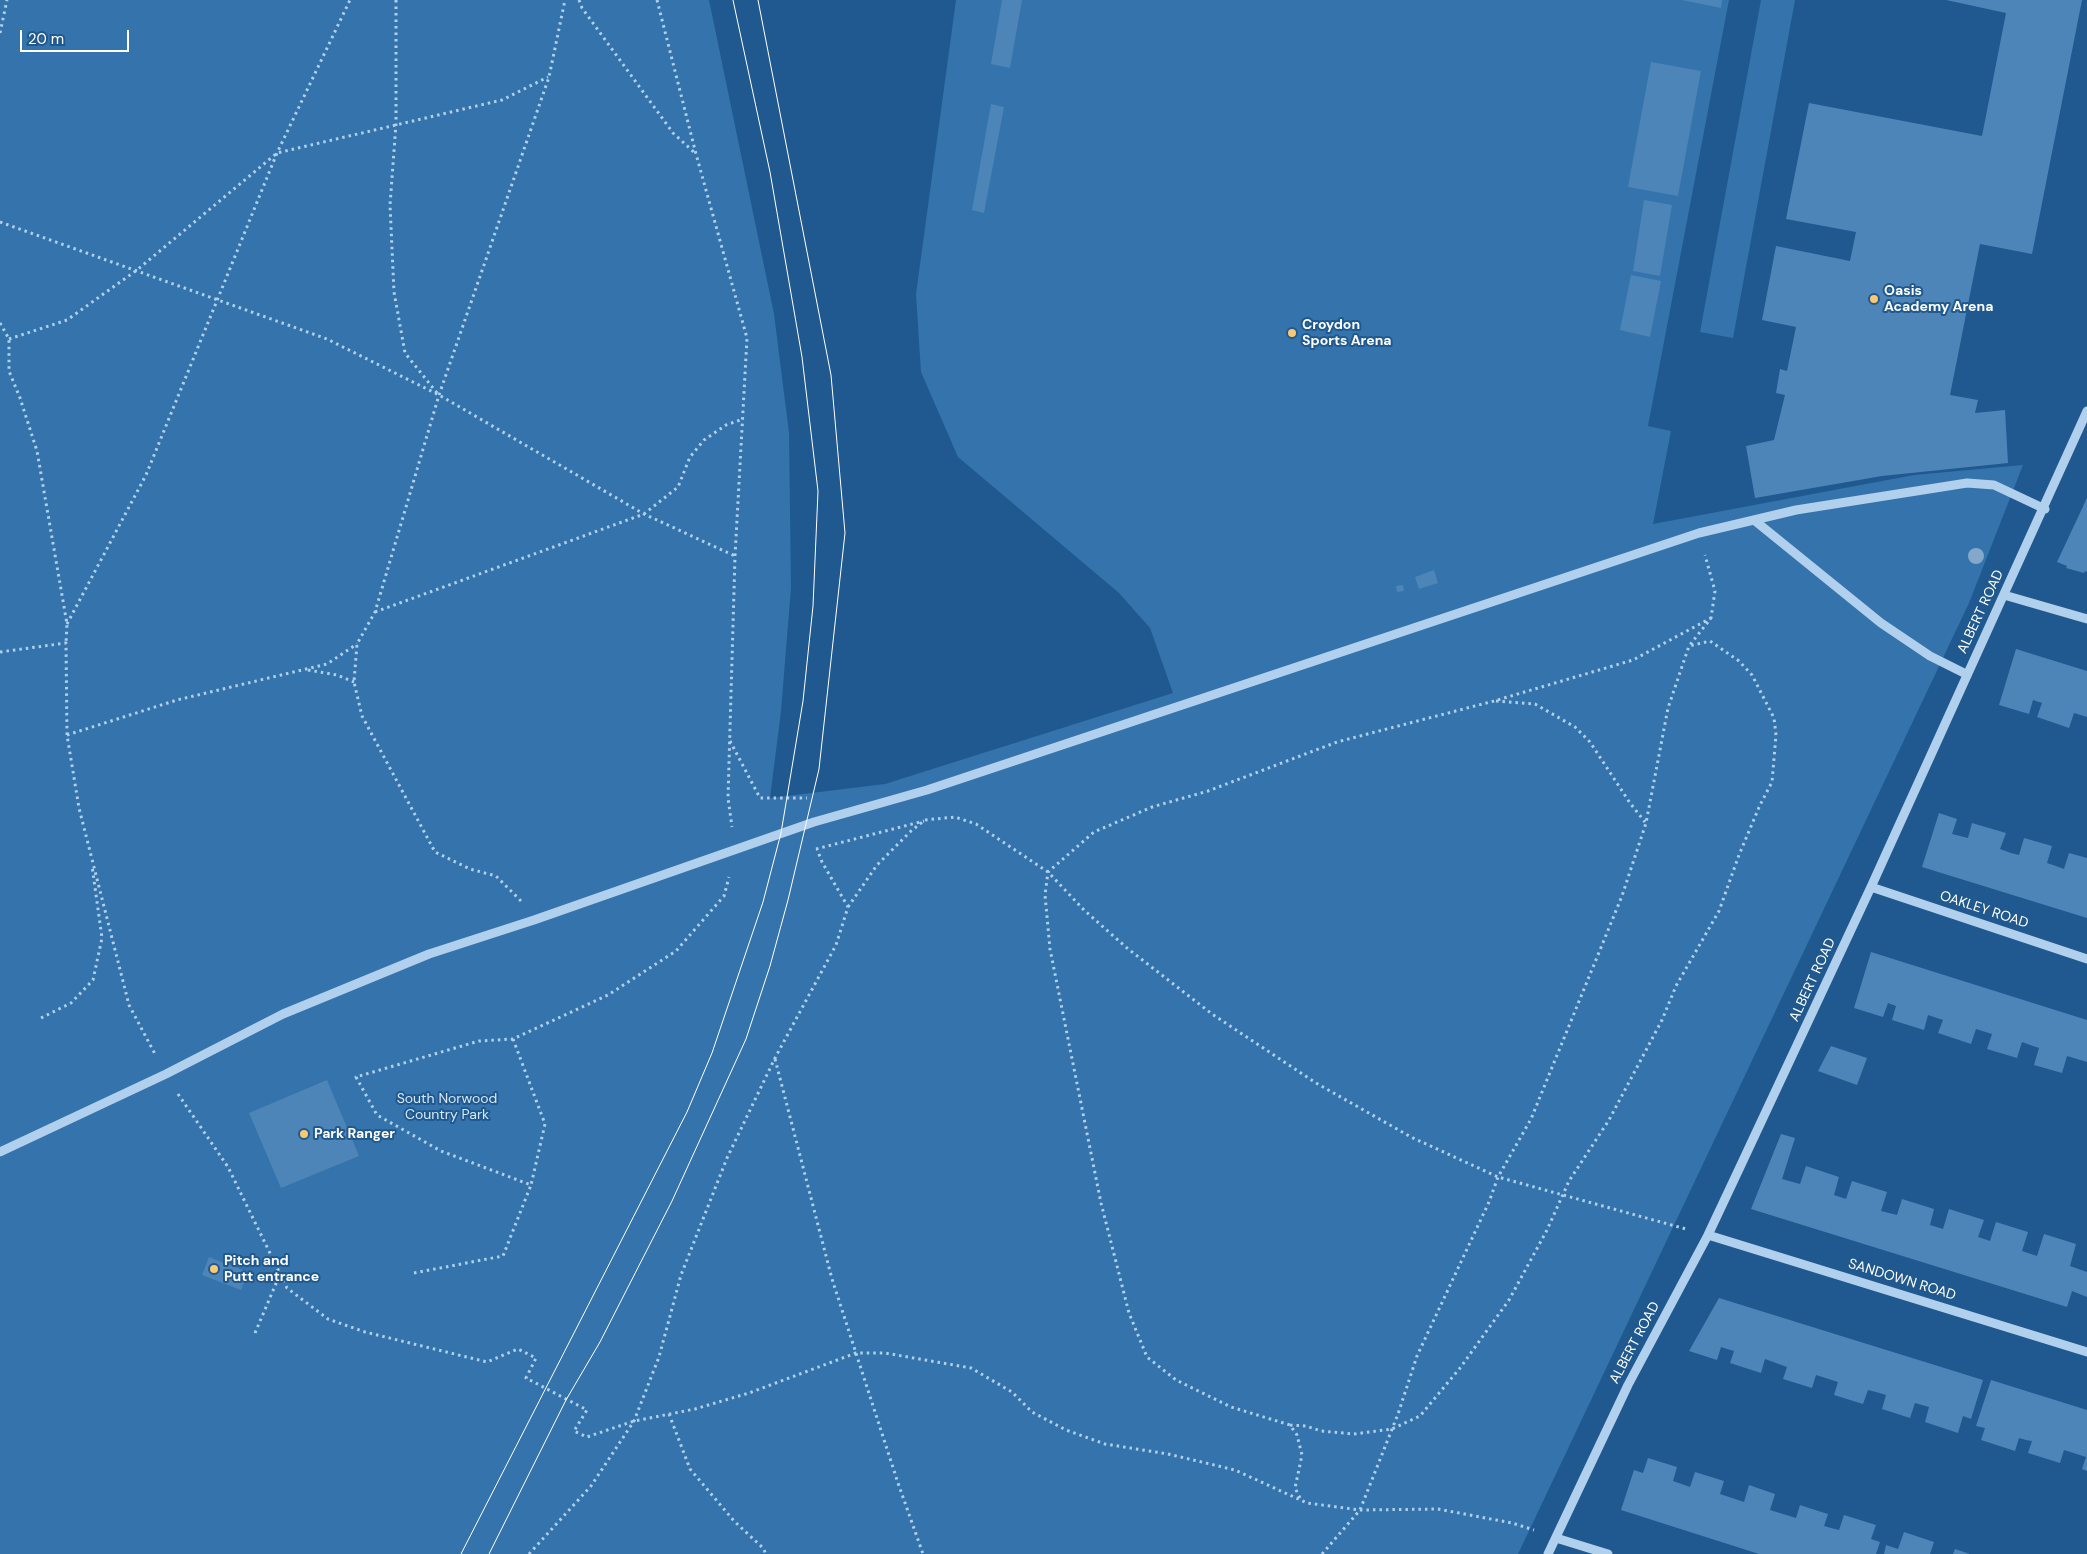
<!DOCTYPE html>
<html>
<head>
<meta charset="utf-8">
<style>
	body { margin:0 }
	#map { position:relative; width:2087px; height:1554px; overflow:hidden; background:#20598f; font-family:"DM Sans",sans-serif }
	canvas { display:block }
	.scale { position:absolute; left:20px; top:30px; width:109px; height:22px; box-sizing:border-box; border:2px solid #fff; border-top:0; padding-left:6px; font-size:15px; line-height:18px; white-space:nowrap; color:#fff; -webkit-text-stroke:4px #20598f; paint-order:stroke }
</style>
</head>
<body>
<div id="map">
<canvas width="2087" height="1554"></canvas>
<div class="scale">20 m</div>
</div>
<script>
const context = document.querySelector('canvas').getContext('2d');
context.lineJoin = 'round';
function fill(path, color) { context.fillStyle = color; context.fill(path, 'evenodd'); }
const poly = rows => new Path2D(rows.map(r => 'M' + r).join(''));
function stroke(path, color, width, dash) { context.strokeStyle = color; context.lineWidth = width; context.lineCap = dash ? 'butt' : 'round'; context.setLineDash(dash || []); context.stroke(path); }
function drawText(font, color, halo, rows, align = 'center') {
  context.font = font + ' "DM Sans",sans-serif'; context.lineWidth = 4; context.setLineDash([]); context.textBaseline = 'middle'; context.strokeStyle = halo; context.fillStyle = color; for (const [text, x, y, turn = 0] of rows) {
    context.save(); context.translate(x, y); context.rotate((+turn || 0) * Math.PI / 180); context.textAlign = isNaN(turn) ? turn : align; if (halo) context.strokeText(text, 0, 0); context.fillText(text, 0, 0); context.restore();
  }
}
const green = poly([
	[0,0,709,0,774,314,789,433,791,588,781,711,770,798,885,784,1173,693,1150,628,1119,593,958,457,921,372,916,294,956,0,1729,0,1648,426,1671,431,1653,524,1914,475,2023,465,1969,603,1518,1554,0,1554],
	[1761,0,1795,0,1733,338,1700,332]
]);
const building = poly([
	[1002,0,1022,0,1010,68,991,64],
	[1682,0,1722,0,1721,8],
	[1946,0,2082,0,2032,254,1980,244,1950,395,1978,400,1975,413,2005,410,2008,463,1882,476,1755,498,1746,446,1774,440,1785,395,1776,393,1780,369,1787,371,1796,327,1762,320,1776,246,1850,261,1856,232,1786,219,1809,103,1982,136,2006,13],
	[1651,62,1701,71,1678,196,1628,187],
	[991,104,1004,107,984,213,972,210],
	[1644,200,1672,205,1660,276,1633,271],
	[1631,275,1661,281,1650,337,1620,330],
	[2087,498,2087,572,2085,571,2084,573,2066,568,2067,566,2057,562],
	[1434,570,1438,583,1419,589,1415,577],
	[1403,585,1404,591,1397,592,1396,586],
	[2016,649,2087,671,2087,717,2074,713,2069,728,2037,717,2042,703,2033,700,2029,714,1999,705],
	[1939,813,1957,819,1952,834,1968,838,1972,823,2006,833,2000,849,2011,853,2019,855,2024,838,2052,846,2047,863,2053,865,2064,869,2069,853,2087,858,2087,918,1922,867],
	[1871,952,2087,1020,2087,1062,2067,1056,2062,1073,2034,1065,2039,1048,2033,1046,2022,1042,2017,1058,1987,1049,1992,1034,1976,1029,1971,1044,1938,1033,1943,1020,1928,1015,1924,1030,1892,1020,1896,1006,1888,1003,1883,1017,1854,1008],
	[1831,1046,1867,1058,1857,1085,1818,1071],
	[327,1080,359,1156,281,1188,249,1113],
	[1781,1134,1795,1138,1782,1179,1800,1184,1806,1166,1839,1177,1834,1195,1846,1199,1852,1181,1887,1192,1881,1211,1897,1215,1902,1199,1934,1209,1930,1225,1943,1229,1949,1209,1984,1220,1978,1237,1990,1241,1996,1222,2028,1232,2022,1251,2037,1256,2044,1234,2076,1244,2070,1266,2087,1272,2087,1297,2072,1291,2067,1307,1751,1209],
	[209,1257,248,1272,241,1290,202,1275],
	[1719,1298,1983,1380,1971,1419,1963,1416,1958,1433,1925,1422,1929,1407,1915,1403,1910,1418,1882,1409,1886,1395,1876,1392,1868,1390,1863,1404,1834,1395,1838,1382,1816,1375,1812,1388,1783,1379,1787,1367,1765,1359,1761,1373,1730,1363,1734,1351,1727,1349,1721,1347,1717,1360,1689,1351],
	[1991,1380,2087,1410,2087,1471,2082,1469,2086,1457,2064,1450,2060,1463,2028,1453,2032,1441,2026,1440,2019,1438,2015,1451,1981,1440,1985,1428,1976,1426],
	[1648,1458,1677,1467,1673,1481,1690,1487,1695,1472,1724,1481,1720,1494,1744,1502,1749,1485,1775,1494,1770,1510,1796,1518,1800,1505,1812,1509,1828,1514,1824,1526,1831,1528,1839,1530,1844,1515,1876,1525,1871,1539,1880,1542,1876,1554,1759,1554,1621,1510,1634,1470,1643,1473],
	[1904,1532,1934,1542,1930,1554,1884,1554,1886,1545,1898,1549],
	[1955,1549,1970,1554,1953,1554]
]);
const path = poly([
	[396,0,396,124,390,205,394,292,405,353,437,393],
	[579,0,582,8,673,133,696,154],
	[657,0,696,154,747,338,735,556,728,798,732,827],
	[0,33,7,0],
	[0,222,327,339,439,395,644,514,735,556],
	[0,323,9,339,9,371,20,398,37,451,67,624,66,643],
	[9,339,67,320,137,270,277,153,502,100,548,77],
	[375,612,644,514,678,487,690,457,704,440,726,425,743,419],
	[67,624,146,475,277,153,350,0],
	[0,652,66,643,67,735,79,808,129,1005,155,1054],
	[308,670,337,675,354,682],
	[1496,701,1535,704,1575,727,1590,742,1630,803,1645,822],
	[67,735,177,700,327,664,357,644],
	[730,741,760,798,807,798],
	[816,849,924,821],
	[521,901,496,876,470,869,435,852,362,716,354,682,357,644,375,612,439,395,549,77,565,0],
	[848,907,877,865,911,831,925,820,955,817,976,824,1048,872,1084,910,1127,948,1212,1014,1316,1083,1411,1137,1498,1177,1686,1229],
	[41,1018,71,1003,93,980,102,938,92,866],
	[513,1039,545,1124,531,1185,441,1151,377,1115,356,1077,479,1041,513,1039,608,995,676,951,724,896,729,877],
	[775,1059,832,1279,898,1483,923,1554],
	[178,1094,228,1167,287,1288,328,1319,365,1332,487,1362,518,1349,536,1358,526,1378,587,1410,574,1431,587,1437,634,1421,695,1409,749,1393,856,1353,885,1353,971,1368,1012,1392,1032,1412,1066,1430,1105,1444,1168,1454,1235,1470,1307,1503,1360,1510,1438,1509,1512,1523,1534,1530],
	[414,1273,503,1256,531,1185],
	[255,1333,280,1274],
	[669,1414,690,1469,734,1521,763,1548,766,1554],
	[1290,1425,1306,1426,1321,1431,1354,1434,1392,1429,1420,1416,1460,1368,1509,1300,1547,1230,1569,1181,1609,1120,1662,1020,1676,986,1719,911,1739,855,1760,805,1772,782,1776,735,1774,718,1752,675,1739,661,1710,641,1689,646],
	[1300,1498,1295,1488,1302,1455,1297,1435,1290,1425,1231,1407,1176,1380,1147,1357,1129,1313,1101,1203,1050,949,1045,895,1048,872,1094,832,1152,807,1208,791,1337,742,1494,701,1633,660,1711,618],
	[529,1554,591,1486,634,1421,659,1357,681,1275,727,1158,775,1058,836,945,848,907,822,862,817,849],
	[1322,1554,1360,1510,1398,1414,1417,1356,1489,1202,1498,1177,1531,1119,1622,896,1646,823,1668,708,1689,646,1711,618,1715,591,1705,555]
]);
const minor = poly([
	[1754,520,1881,623,1930,656,1966,674],
	[2004,595,2087,619],
	[1871,887,2087,959],
	[0,1152,166,1074,283,1014,429,954,534,920,814,822,927,790,1699,533,1796,510,1967,483,1994,485,2045,509],
	[1708,1235,2087,1352],
	[1556,1538,1608,1554],
	[1548,1554,1628,1385,1708,1235,1740,1167,1871,887,2087,411]
]);
const tram = poly([
	[461,1554,687,1112,712,1053,763,902,781,833,803,701,813,606,818,491,802,357,770,172,733,0],
	[489,1554,566,1400,600,1342,672,1201,746,1039,770,966,788,900,819,769,845,533,831,375,758,0]
]);
const trees = [
	[1976,556]
];
const markers = [
	[1874,299,5,"#fac870"],
	[1292,333,5,"#fac870"],
	[304,1134,5,"#fac870"],
	[214,1269,5,"#fac870"]
];
const poiNames = [
	["Oasis",1884,291],
	["Academy Arena",1884,307],
	["Croydon",1302,325],
	["Sports Arena",1302,341],
	["Park Ranger",314,1134],
	["Pitch and",224,1261],
	["Putt entrance",224,1277]
];
const streetNames = [
	["ALBERT ROAD",1981,612,-65],
	["OAKLEY ROAD",1984,910,18],
	["ALBERT ROAD",1813,980,-65],
	["SANDOWN ROAD",1902,1280,17],
	["ALBERT ROAD",1635,1343,-62]
];
const parkNames = [
	["South Norwood",447,1099],
	["Country Park",447,1115]
];
fill(green, '#3473ac');
fill(building, '#4d85b8');
stroke(path, '#b0d0ed', 3, [2.5, 4]);
stroke(minor, '#b0d0ed', 9);
stroke(tram, '#fff', 1);
context.fillStyle = '#84a8c9';
for (const [x, y] of trees) { context.beginPath(); context.arc(x, y, 8, 0, 2 * Math.PI); context.fill(); }
for (const [x, y, r, color] of markers) { const dot = new Path2D(); dot.arc(x, y, r, 0, 2 * Math.PI); context.fillStyle = color; context.fill(dot); stroke(dot, '#20598f', 2); }
drawText('bold 14px', '#fff', '#20598f', poiNames, 'left');
drawText('14px', '#fff', '#20598f', streetNames);
drawText('14px', '#d5e8f9', '#20598f', parkNames);
</script>
</body>
</html>
